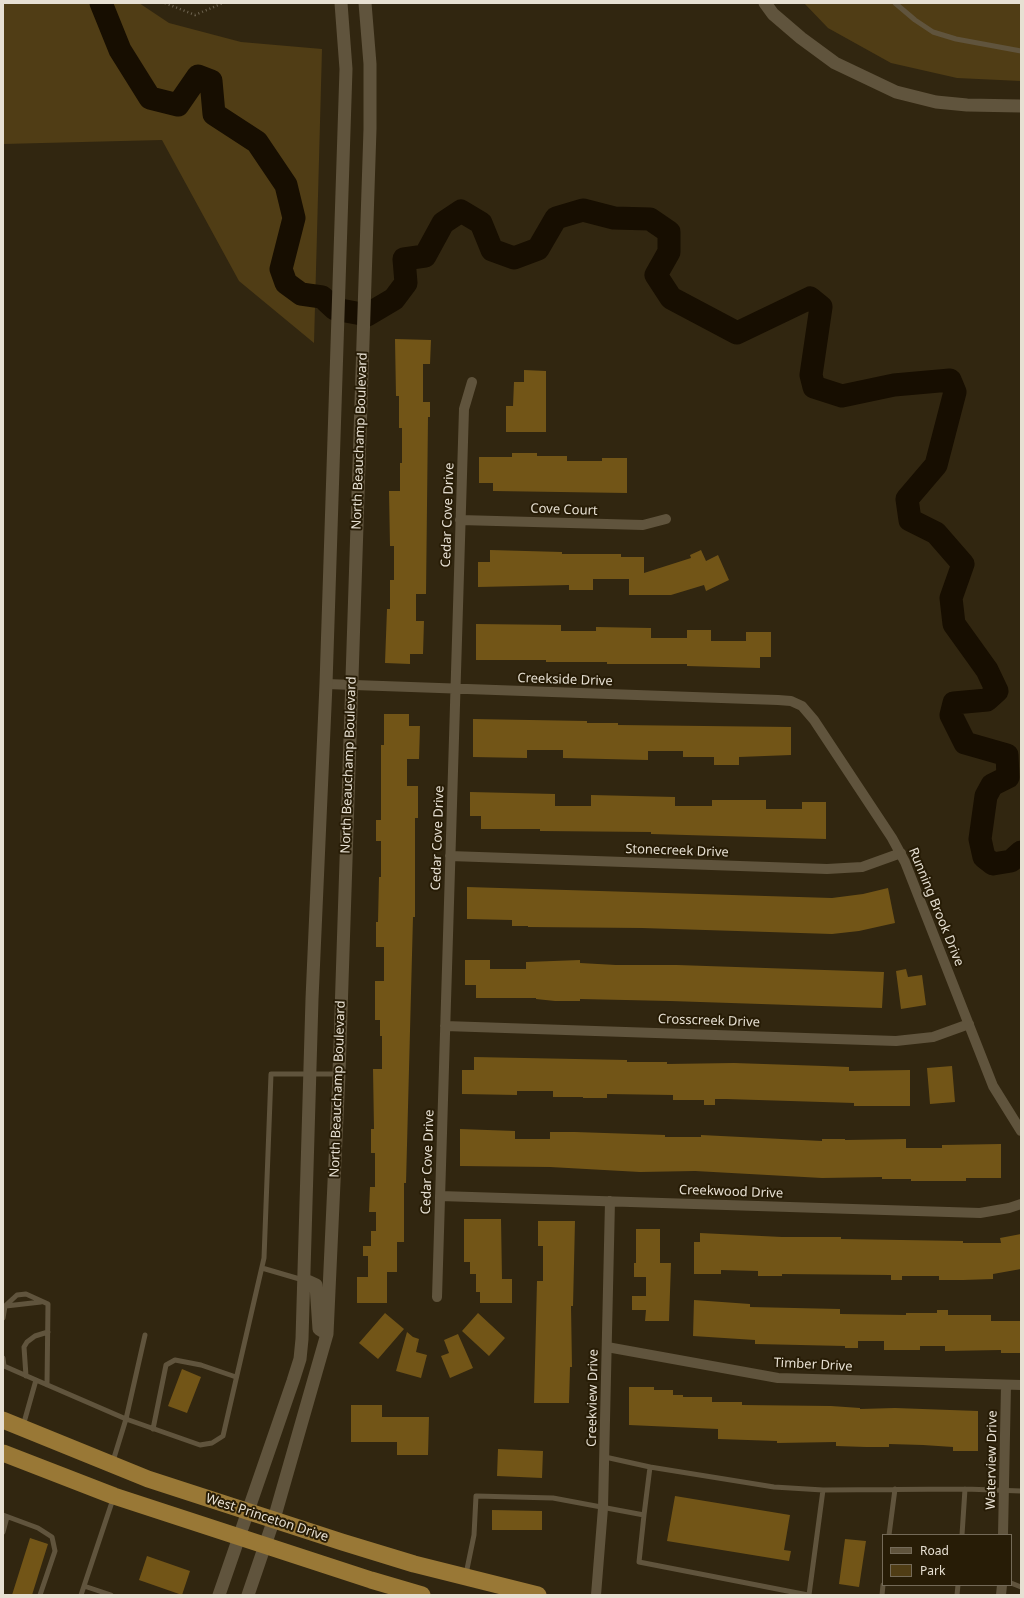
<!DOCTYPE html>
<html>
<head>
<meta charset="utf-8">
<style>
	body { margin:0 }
	#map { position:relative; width:1024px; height:1598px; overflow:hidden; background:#312610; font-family:"Noto Sans",sans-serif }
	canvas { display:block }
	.frame { position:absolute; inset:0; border:4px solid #e7e0d3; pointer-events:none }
	.legend { position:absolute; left:882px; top:1534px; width:130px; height:52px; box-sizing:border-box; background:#271c06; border:1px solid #746a58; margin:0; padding:5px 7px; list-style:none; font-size:12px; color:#e7e0d3 }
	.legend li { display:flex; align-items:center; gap:8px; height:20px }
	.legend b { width:20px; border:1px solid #746a58 }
</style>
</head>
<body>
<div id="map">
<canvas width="1024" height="1598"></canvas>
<div class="frame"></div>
<ul class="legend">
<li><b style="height:5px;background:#60543d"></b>Road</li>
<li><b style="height:11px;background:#503d15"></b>Park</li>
</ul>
</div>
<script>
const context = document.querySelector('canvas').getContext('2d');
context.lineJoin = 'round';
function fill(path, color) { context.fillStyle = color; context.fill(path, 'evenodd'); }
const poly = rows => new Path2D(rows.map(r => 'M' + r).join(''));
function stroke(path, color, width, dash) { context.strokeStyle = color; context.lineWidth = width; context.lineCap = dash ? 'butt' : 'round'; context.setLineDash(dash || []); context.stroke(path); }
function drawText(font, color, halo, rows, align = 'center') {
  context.font = font + ' "Noto Sans",sans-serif'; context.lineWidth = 4; context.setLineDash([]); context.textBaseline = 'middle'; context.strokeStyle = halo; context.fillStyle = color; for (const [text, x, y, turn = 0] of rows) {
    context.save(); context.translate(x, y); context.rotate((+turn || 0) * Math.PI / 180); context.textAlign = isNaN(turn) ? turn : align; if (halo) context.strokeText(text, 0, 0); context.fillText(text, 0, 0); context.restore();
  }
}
const green = poly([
	[3,3,139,3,169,23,241,42,322,49,314,343,239,281,162,140,3,144],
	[804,3,1021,3,1021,81,957,78,891,63,828,28]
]);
const river = poly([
	[101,3,120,50,150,98,178,105,198,76,211,81,214,114,257,142,286,185,294,218,281,269,286,283,301,294,322,297,335,309,367,315,394,299,406,283,404,259,425,256,443,223,461,211,481,223,492,250,514,258,538,249,556,218,583,210,614,218,650,219,669,232,669,252,656,275,671,298,737,333,810,298,821,307,811,375,814,387,842,396,894,385,950,380,955,392,936,465,907,499,910,520,936,533,963,564,951,598,954,624,987,670,997,691,987,700,954,703,951,715,965,743,1007,755,1008,777,992,785,986,796,980,839,984,857,993,864,1011,861,1021,852]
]);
const building = poly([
	[395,339,431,340,430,364,423,364,423,402,430,402,430,417,428,417,426,594,416,594,416,621,424,621,423,654,410,654,410,664,385,663,387,609,390,609,390,580,394,580,394,546,390,546,389,491,400,491,400,463,402,463,402,428,399,428,399,396,396,396],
	[524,370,546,371,546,432,506,432,506,406,513,406,514,382,524,382],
	[512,453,537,453,537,456,567,456,567,461,602,461,602,458,627,458,627,493,493,491,493,483,479,483,479,457,512,457],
	[490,550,562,552,562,554,621,554,621,557,644,557,644,573,691,558,690,555,701,550,706,561,718,555,729,580,706,591,704,585,671,595,629,595,629,579,593,579,593,590,569,590,569,585,478,587,478,562,490,562],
	[476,624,561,625,561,631,596,631,596,627,651,628,651,638,687,638,687,630,711,630,711,641,746,641,746,632,771,632,771,657,760,657,760,668,687,666,687,664,607,664,607,662,546,662,546,660,476,660],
	[384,714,409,714,409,726,420,726,419,759,407,759,407,786,418,786,418,818,415,818,415,917,413,917,406,1183,404,1183,404,1242,397,1242,397,1272,387,1272,387,1303,357,1303,357,1277,368,1277,368,1256,363,1256,363,1246,371,1246,371,1231,376,1231,376,1212,369,1212,370,1187,375,1187,375,1153,371,1153,371,1129,374,1129,373,1069,382,1069,382,1036,380,1036,380,1020,375,1020,375,981,384,981,384,947,376,947,376,922,378,922,379,877,381,877,381,841,376,841,376,820,381,820,381,745,384,745],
	[473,719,587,721,587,723,618,723,618,725,791,727,791,755,739,757,739,765,714,765,714,757,683,757,683,751,648,751,648,760,563,758,563,750,527,750,527,758,473,757],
	[470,792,555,794,555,806,591,806,591,795,675,797,675,806,712,806,712,800,766,800,766,809,802,809,802,802,826,802,826,839,651,834,651,832,540,831,540,829,481,829,481,816,470,816],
	[467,887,832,898,863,894,888,888,895,923,859,931,832,934,642,928,528,927,528,926,512,926,512,920,467,919],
	[465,960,490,960,490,969,526,969,526,962,580,960,580,963,616,965,677,965,884,972,882,1008,670,1001,580,999,580,1001,555,1001,536,999,536,998,476,998,476,985,465,985],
	[906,969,908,977,922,975,926,1005,901,1009,896,971],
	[474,1057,627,1060,627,1062,667,1062,667,1064,734,1063,824,1066,849,1067,849,1071,910,1070,910,1106,854,1106,854,1103,726,1099,715,1099,715,1105,704,1105,704,1100,673,1100,673,1095,607,1094,607,1098,583,1098,583,1097,553,1097,553,1091,517,1091,517,1095,462,1094,462,1070,474,1070],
	[952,1066,955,1102,930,1104,927,1068],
	[460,1129,515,1131,515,1139,550,1139,550,1132,575,1132,665,1135,665,1137,701,1137,701,1135,822,1141,822,1139,845,1139,845,1140,906,1139,906,1148,942,1148,942,1145,1001,1144,1001,1178,966,1178,966,1181,911,1181,911,1179,882,1179,882,1177,822,1178,695,1171,640,1172,550,1167,460,1166],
	[464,1219,501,1219,502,1279,512,1279,512,1303,480,1303,480,1292,476,1292,476,1274,470,1274,470,1262,464,1262],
	[538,1221,575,1221,573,1306,571,1306,572,1367,570,1367,569,1403,534,1403,537,1281,543,1281,543,1246,538,1246],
	[636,1229,660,1229,660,1263,671,1263,669,1321,645,1321,646,1310,632,1310,632,1296,646,1296,646,1277,634,1277,634,1263,636,1263],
	[700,1233,782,1237,841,1237,841,1239,963,1241,963,1243,1001,1243,1000,1238,1021,1234,1021,1269,993,1274,993,1279,963,1280,939,1280,939,1276,902,1276,902,1280,891,1280,891,1275,782,1274,782,1276,758,1276,758,1271,721,1270,721,1274,694,1274,694,1242,700,1242],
	[694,1300,750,1304,750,1307,840,1309,840,1314,906,1315,906,1313,937,1313,937,1310,948,1310,948,1315,991,1315,991,1321,1020,1321,1020,1353,1001,1353,1001,1350,945,1351,945,1346,920,1346,920,1350,884,1350,884,1341,858,1341,858,1348,845,1348,845,1346,755,1344,755,1340,693,1336],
	[385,1313,404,1329,378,1359,359,1343],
	[478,1313,505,1338,489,1356,462,1331],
	[407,1332,413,1337,419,1339,416,1352,427,1355,421,1378,396,1371],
	[458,1334,473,1368,450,1378,441,1356,449,1353,444,1340],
	[182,1369,201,1377,187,1413,168,1406],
	[629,1387,654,1387,654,1390,673,1390,673,1395,683,1395,683,1397,712,1397,712,1402,742,1402,742,1405,831,1406,860,1408,860,1409,895,1408,978,1411,978,1451,953,1451,953,1447,923,1445,889,1444,889,1447,866,1447,836,1446,836,1442,777,1443,777,1441,718,1439,718,1429,629,1425],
	[351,1405,382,1405,382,1417,429,1417,428,1455,397,1455,397,1442,351,1442],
	[498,1449,543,1451,542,1478,497,1476],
	[675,1496,790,1515,784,1550,791,1551,789,1561,667,1541],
	[492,1510,542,1511,542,1530,492,1530],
	[30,1538,48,1544,32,1595,12,1595],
	[845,1539,866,1541,859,1587,839,1584],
	[147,1556,190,1571,182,1595,139,1580]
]);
const path = poly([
	[165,3,195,15,223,3]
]);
const service = poly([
	[895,3,915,20,933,32,956,39,1021,51],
	[262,1268,303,1280],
	[6,1306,41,1302],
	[3,1318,5,1306,17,1295,26,1294,48,1304,47,1385],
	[3,1358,4,1366,36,1380],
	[26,1376,24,1347,27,1342,35,1336,48,1332],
	[23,1426,36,1380,126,1419,200,1445,212,1443,223,1436,264,1258,271,1074,338,1074],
	[153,1429,166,1365,175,1360,201,1365,236,1377],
	[605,1457,650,1467,644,1515],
	[113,1461,126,1419,145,1335],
	[650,1467,774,1487,823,1490,965,1489,1021,1491],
	[3,1515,38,1528,52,1537,55,1551,40,1595],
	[3,1532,7,1517],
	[889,1535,895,1489],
	[962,1535,965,1489],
	[466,1574,474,1535,476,1496,553,1498,644,1515,639,1562,808,1595],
	[1011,1583,1021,1587],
	[84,1586,113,1499],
	[81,1595,84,1586,111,1595],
	[809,1595,823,1490],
	[882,1595,883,1585],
	[957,1595,958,1585]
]);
const minor = poly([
	[460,520,643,525,666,519],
	[326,684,778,700,791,701,802,706,814,720,892,838,905,862,993,1086,1021,1131],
	[450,856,827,869,862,867,901,853],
	[445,1026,896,1041,933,1037,969,1024],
	[440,1196,980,1213,1009,1208,1021,1204],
	[437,1297,464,409,472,382],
	[607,1347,778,1378,1021,1385],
	[1003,1535,1006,1385],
	[596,1595,603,1508,610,1201],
	[1001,1595,1002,1585]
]);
const tertiary = poly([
	[765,3,773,14,801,38,835,63,896,92,936,102,967,105,1021,106],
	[305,1280,316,1285,319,1329,327,1334],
	[219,1595,293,1381,300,1359,302,1339,312,999,326,684,346,69,341,3],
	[248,1595,274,1519,327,1334,339,1074,370,129,370,64,365,3]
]);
const trunk = poly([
	[3,1420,148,1479,342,1542,414,1564,538,1595],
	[3,1453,114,1496,371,1580,422,1595]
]);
const streetNames = [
	["North Beauchamp Boulevard",360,441,-88],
	["Cove Court",564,510,2],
	["Cedar Cove Drive",448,515,-88],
	["Creekside Drive",565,680,2],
	["North Beauchamp Boulevard",349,765,-88],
	["Cedar Cove Drive",438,838,-88],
	["Stonecreek Drive",677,851,2],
	["Running Brook Drive",936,907,68],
	["Crosscreek Drive",709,1021,2],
	["North Beauchamp Boulevard",338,1089,-88],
	["Cedar Cove Drive",428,1162,-88],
	["Creekwood Drive",731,1192,2],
	["Timber Drive",813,1365,3],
	["Creekview Drive",593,1398,-89],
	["Waterview Drive",992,1460,-89],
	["West Princeton Drive",267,1518,18]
];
fill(green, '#503d15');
stroke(river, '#170e01', 23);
fill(building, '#725517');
stroke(path, '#6f6552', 2.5, [1, 3]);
stroke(service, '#60543d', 5);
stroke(minor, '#60543d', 10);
stroke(tertiary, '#60543d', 13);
stroke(trunk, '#997836', 17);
drawText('13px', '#e7e0d3', '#271c06', streetNames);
</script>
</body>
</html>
